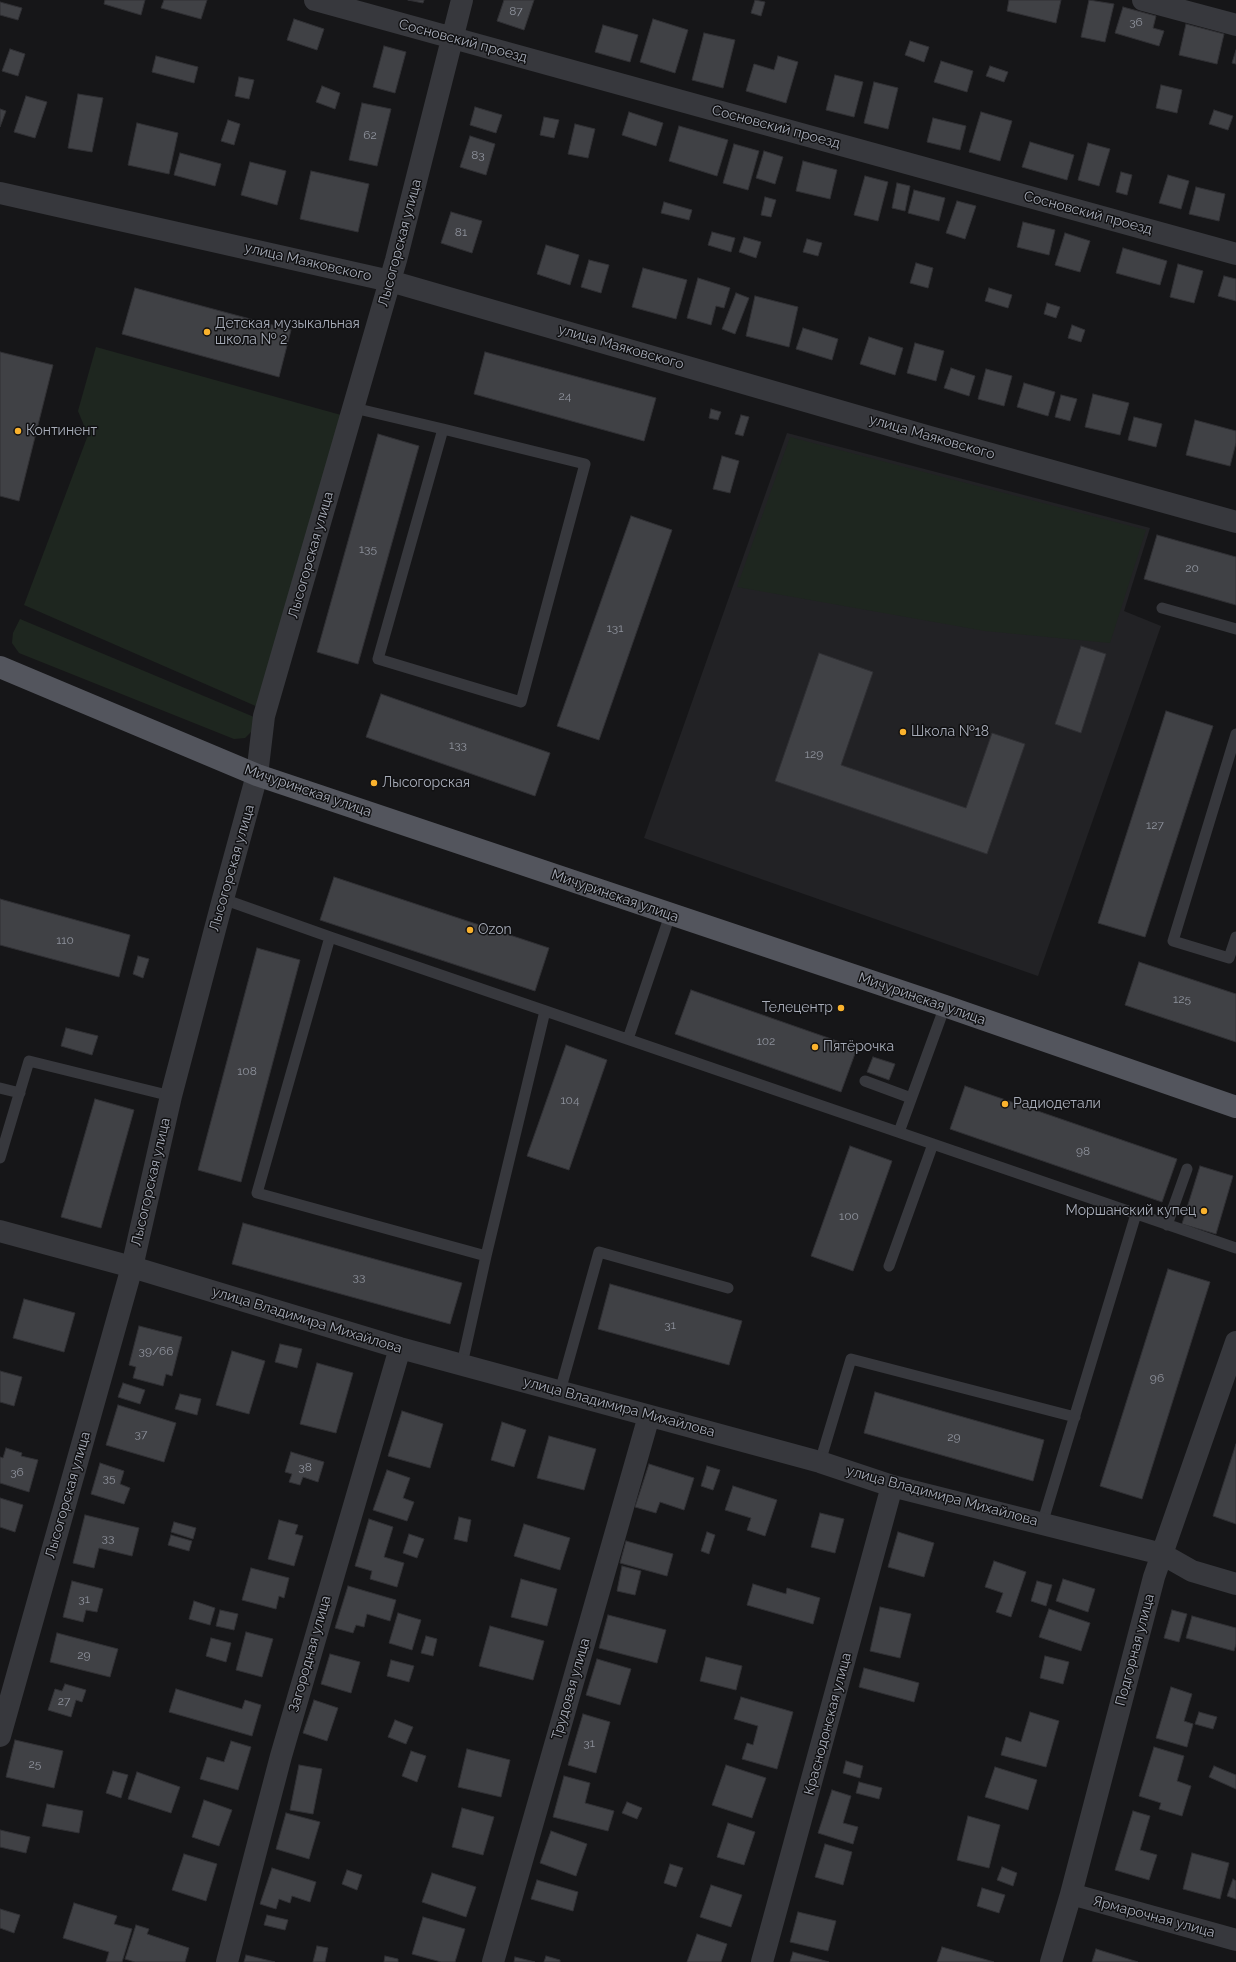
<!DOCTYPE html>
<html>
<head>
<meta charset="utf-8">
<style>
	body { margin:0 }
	canvas { display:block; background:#161618 }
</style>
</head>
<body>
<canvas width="1236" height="1962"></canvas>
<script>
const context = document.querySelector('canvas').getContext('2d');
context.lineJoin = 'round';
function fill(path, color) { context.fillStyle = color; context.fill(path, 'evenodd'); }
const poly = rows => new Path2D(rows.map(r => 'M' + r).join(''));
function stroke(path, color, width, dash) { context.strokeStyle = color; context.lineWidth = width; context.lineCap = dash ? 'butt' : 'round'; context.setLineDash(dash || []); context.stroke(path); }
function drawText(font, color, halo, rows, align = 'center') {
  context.font = font + ' Raleway,sans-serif'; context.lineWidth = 3; context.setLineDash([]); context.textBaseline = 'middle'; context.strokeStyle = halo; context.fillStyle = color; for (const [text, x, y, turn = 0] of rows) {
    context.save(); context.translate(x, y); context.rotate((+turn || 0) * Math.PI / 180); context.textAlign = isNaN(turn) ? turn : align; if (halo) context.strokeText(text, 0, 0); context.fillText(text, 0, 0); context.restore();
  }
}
const built = poly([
	[787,433,1150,528,1124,611,1161,626,1038,976,644,838]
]);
const green = poly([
	[96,347,341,415,258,707,24,605,88,435,78,411],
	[790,437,1146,530,1110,643,985,631,737,587],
	[20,619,254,717,253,730,245,738,234,739,19,653,12,643,13,633]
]);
const building = poly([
	[105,0,145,0,141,15,104,4,105,0],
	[164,0,207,0,201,19,161,8,164,0],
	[408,0,424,0,423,3,408,0],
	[504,0,534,0,524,30,497,21,504,0],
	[755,0,765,2,761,16,751,13,755,0],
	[1009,0,1061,0,1056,23,1007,11,1009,0],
	[1089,0,1114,4,1105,42,1081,37,1089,0],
	[0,2,22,8,18,20,0,15,0,2],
	[1123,7,1156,16,1153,28,1164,31,1159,46,1115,33,1123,7],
	[294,19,324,29,317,50,287,40,294,19],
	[653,19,688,30,675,73,640,62,653,19],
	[1186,24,1224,34,1217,64,1179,55,1186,24],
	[603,25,638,35,630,62,595,52,603,25],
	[704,33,735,40,723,88,692,80,704,33],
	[910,41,929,47,924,62,905,55,910,41],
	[384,46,406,52,395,93,373,87,384,46],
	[10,49,25,54,18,76,2,71,10,49],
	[1236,50,1236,64,1232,63,1236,50],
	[156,56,198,67,194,83,152,72,156,56],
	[778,56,798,62,786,103,746,91,754,64,774,70,778,56],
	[941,61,973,71,967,92,934,82,941,61],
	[990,66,1008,72,1004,82,986,76,990,66],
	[835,75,863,82,854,117,826,110,835,75],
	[239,77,254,80,249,99,235,96,239,77],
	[874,82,898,88,888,129,864,123,874,82],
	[1161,85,1182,90,1177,113,1156,108,1161,85],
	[322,86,340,93,335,109,316,102,322,86],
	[78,94,103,98,92,152,68,148,78,94],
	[26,96,47,102,35,138,14,132,26,96],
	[362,103,391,109,377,166,349,160,362,103],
	[475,107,502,115,496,133,470,125,475,107],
	[0,109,6,111,0,127,0,109],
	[1214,110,1233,116,1228,130,1209,124,1214,110],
	[629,112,663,123,656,146,622,135,629,112],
	[981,112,1012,121,1000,161,969,152,981,112],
	[544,117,559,120,554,138,540,135,544,117],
	[933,118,966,126,960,150,927,142,933,118],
	[228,120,240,124,234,145,221,141,228,120],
	[137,123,178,133,169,174,128,165,137,123],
	[575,124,595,129,588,158,568,154,575,124],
	[679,126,728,140,717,176,669,161,679,126],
	[470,136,495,144,486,175,460,167,470,136],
	[1030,142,1074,155,1067,180,1022,167,1030,142],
	[1088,143,1110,149,1099,186,1078,180,1088,143],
	[734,144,759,151,748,190,723,183,734,144],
	[764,151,783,157,775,184,756,178,764,151],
	[180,153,221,164,215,186,174,175,180,153],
	[803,161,837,170,830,199,796,191,803,161],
	[250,162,286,171,277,205,241,195,250,162],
	[311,171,369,184,358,232,300,219,311,171],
	[1121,172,1132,175,1127,195,1116,192,1121,172],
	[1168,175,1189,181,1181,209,1159,203,1168,175],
	[865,176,888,182,878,221,854,215,865,176],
	[897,183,910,186,905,211,892,208,897,183],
	[1196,187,1225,194,1219,221,1189,214,1196,187],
	[914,190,945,198,939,221,908,213,914,190],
	[765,197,776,200,771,217,761,215,765,197],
	[957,201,976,206,965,239,946,233,957,201],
	[664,202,692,210,689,220,661,213,664,202],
	[451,212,482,221,472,253,441,243,451,212],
	[1023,222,1055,230,1049,255,1017,247,1023,222],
	[712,232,735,238,731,252,708,245,712,232],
	[1065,233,1090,241,1080,272,1055,265,1065,233],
	[744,237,761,242,756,258,739,252,744,237],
	[807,239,822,243,818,256,803,252,807,239],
	[546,245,579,255,570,285,537,274,546,245],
	[1123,248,1167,261,1160,285,1116,273,1123,248],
	[589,260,609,265,601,293,581,287,589,260],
	[916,263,933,268,928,288,910,283,916,263],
	[1178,264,1203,271,1194,303,1170,297,1178,264],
	[643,268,687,280,676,319,632,307,643,268],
	[1224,276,1236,279,1236,301,1218,296,1224,276],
	[698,278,730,288,724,308,716,306,711,325,687,318,698,278],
	[135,288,291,330,279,377,122,334,135,288],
	[989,288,1012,295,1008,308,985,301,989,288],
	[736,293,749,298,735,334,722,329,736,293],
	[755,296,798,307,789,347,746,336,755,296],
	[1047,303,1060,307,1056,318,1044,314,1047,303],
	[1072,325,1085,330,1081,342,1068,338,1072,325],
	[803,328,838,339,832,360,796,349,803,328],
	[869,337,903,348,895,375,860,364,869,337],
	[915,343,944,351,936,381,907,373,915,343],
	[0,352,53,365,19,501,0,496,0,352],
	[485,352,656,398,644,441,474,394,485,352],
	[951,368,975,376,969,396,944,388,951,368],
	[986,369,1012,376,1004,406,978,399,986,369],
	[1024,383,1055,392,1048,416,1017,407,1024,383],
	[1093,394,1129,403,1120,435,1085,427,1093,394],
	[1061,395,1077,399,1070,421,1055,417,1061,395],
	[711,409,721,412,718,420,709,418,711,409],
	[741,415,749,417,743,436,735,434,741,415],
	[1134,417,1162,424,1156,447,1128,440,1134,417],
	[1195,420,1236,431,1236,443,1230,466,1186,455,1195,420],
	[378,434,419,446,358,664,317,652,378,434],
	[722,456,739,461,730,493,713,489,722,456],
	[631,516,672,530,599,740,557,726,631,516],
	[1157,535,1236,557,1236,605,1144,579,1157,535],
	[1081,646,1106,654,1081,733,1055,724,1081,646],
	[819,653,873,672,841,765,966,808,992,733,1025,744,987,854,775,781,819,653],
	[381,694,550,753,535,796,366,737,381,694],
	[1166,711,1213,726,1145,937,1098,923,1166,711],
	[334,877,549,948,535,991,320,920,334,877],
	[0,899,130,935,119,977,0,945,0,899],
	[257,948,300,960,241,1182,198,1170,257,948],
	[138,956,149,959,143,978,133,974,138,956],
	[1139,962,1236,994,1236,1042,1125,1005,1139,962],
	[691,990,857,1048,841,1092,675,1034,691,990],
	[66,1028,98,1036,92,1055,61,1046,66,1028],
	[566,1045,607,1060,569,1170,527,1156,566,1045],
	[873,1057,895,1064,889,1080,867,1072,873,1057],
	[965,1086,1177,1159,1162,1202,950,1129,965,1086],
	[95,1099,134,1110,101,1228,61,1217,95,1099],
	[850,1146,892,1161,853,1271,811,1256,850,1146],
	[1200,1166,1233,1176,1216,1234,1182,1224,1200,1166],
	[243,1223,462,1283,450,1324,232,1264,243,1223],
	[1168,1269,1210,1282,1142,1499,1100,1486,1168,1269],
	[610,1284,742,1321,729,1365,598,1329,610,1284],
	[24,1299,75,1313,64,1352,13,1338,24,1299],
	[139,1326,182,1337,172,1376,166,1374,163,1386,133,1378,136,1367,129,1365,139,1326],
	[280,1344,302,1349,297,1368,275,1362,280,1344],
	[232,1351,265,1361,249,1414,216,1405,232,1351],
	[317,1363,353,1373,336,1433,300,1424,317,1363],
	[0,1371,22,1377,14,1406,0,1402,0,1371],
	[123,1383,145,1390,140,1404,118,1397,123,1383],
	[875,1392,1044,1440,1033,1481,864,1433,875,1392],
	[180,1394,201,1399,197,1415,175,1409,180,1394],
	[118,1405,176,1423,164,1462,106,1445,118,1405],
	[402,1411,443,1424,430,1468,388,1456,402,1411],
	[502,1422,526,1430,514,1467,491,1460,502,1422],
	[549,1436,596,1449,584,1490,537,1478,549,1436],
	[1236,1444,1236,1524,1213,1516,1236,1444],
	[6,1448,22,1453,21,1456,38,1460,29,1492,0,1483,0,1457,3,1458,6,1448],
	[291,1452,324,1462,318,1482,303,1477,300,1485,289,1482,292,1474,285,1472,291,1452],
	[100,1463,124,1471,120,1484,130,1488,124,1504,91,1494,100,1463],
	[649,1464,694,1478,684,1510,660,1502,656,1513,635,1507,649,1464],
	[707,1466,720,1470,713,1490,701,1486,707,1466],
	[387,1470,410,1478,403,1498,414,1502,407,1521,373,1510,387,1470],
	[733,1486,777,1500,765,1536,747,1530,751,1518,725,1510,733,1486],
	[0,1498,23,1505,15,1532,0,1527,0,1498],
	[820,1513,844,1519,835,1553,811,1547,820,1513],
	[85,1515,139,1528,132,1556,99,1548,94,1568,73,1563,85,1515],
	[459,1517,471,1520,467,1542,454,1539,459,1517],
	[369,1519,393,1527,384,1557,404,1563,397,1587,370,1579,372,1571,355,1566,369,1519],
	[279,1520,298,1525,295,1534,303,1536,294,1566,268,1559,279,1520],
	[174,1522,196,1528,193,1539,171,1532,174,1522],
	[524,1524,570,1538,560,1570,514,1556,524,1524],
	[707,1532,715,1535,709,1554,701,1551,707,1532],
	[898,1532,934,1543,924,1577,888,1567,898,1532],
	[409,1534,424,1539,417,1558,403,1553,409,1534],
	[171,1535,192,1541,189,1551,168,1545,171,1535],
	[626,1541,673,1554,667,1576,620,1563,626,1541],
	[994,1561,1026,1572,1011,1617,996,1612,1003,1593,985,1587,994,1561],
	[622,1566,641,1571,635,1595,617,1591,622,1566],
	[251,1568,289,1578,284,1598,279,1596,276,1609,242,1600,251,1568],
	[521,1579,557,1589,547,1626,511,1617,521,1579],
	[1063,1579,1095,1589,1088,1612,1056,1601,1063,1579],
	[72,1581,103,1589,97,1612,86,1610,83,1622,63,1617,72,1581],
	[1037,1581,1052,1585,1046,1606,1031,1601,1037,1581],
	[753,1584,786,1594,787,1588,820,1598,813,1624,747,1605,753,1584],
	[348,1586,396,1600,390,1621,367,1614,364,1627,356,1625,353,1633,335,1628,348,1586],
	[194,1601,215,1608,210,1625,189,1619,194,1601],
	[880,1607,911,1614,900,1658,870,1651,880,1607],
	[1049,1609,1090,1623,1081,1651,1039,1637,1049,1609],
	[220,1610,238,1614,234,1630,216,1626,220,1610],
	[1172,1610,1187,1614,1179,1642,1164,1638,1172,1610],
	[398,1613,421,1620,412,1650,389,1643,398,1613],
	[608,1615,666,1630,657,1663,599,1648,608,1615],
	[1192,1616,1236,1628,1236,1644,1234,1651,1186,1638,1192,1616],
	[490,1626,544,1641,533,1680,479,1666,490,1626],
	[246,1632,273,1639,262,1677,236,1670,246,1632],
	[57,1633,118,1649,110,1677,50,1662,57,1633],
	[426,1636,437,1639,433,1656,421,1653,426,1636],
	[211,1638,231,1643,226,1662,206,1656,211,1638],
	[330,1654,360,1662,351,1693,321,1684,330,1654],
	[1045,1656,1069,1662,1063,1684,1040,1678,1045,1656],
	[706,1657,742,1666,736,1690,700,1681,706,1657],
	[597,1659,631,1669,620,1705,586,1695,597,1659],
	[391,1660,414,1666,409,1682,387,1676,391,1660],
	[864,1668,919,1683,914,1702,859,1687,864,1668],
	[65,1684,86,1690,82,1702,76,1700,71,1717,48,1710,55,1689,62,1691,65,1684],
	[1171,1687,1192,1694,1184,1721,1193,1724,1187,1747,1156,1738,1171,1687],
	[176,1689,242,1709,245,1700,261,1705,252,1736,169,1712,176,1689],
	[741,1697,793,1712,777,1769,742,1759,747,1743,753,1745,758,1726,734,1719,741,1697],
	[314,1700,338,1708,327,1741,303,1733,314,1700],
	[1030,1712,1059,1721,1046,1767,1001,1755,1006,1737,1021,1742,1030,1712],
	[1199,1712,1217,1717,1213,1729,1195,1724,1199,1712],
	[583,1714,610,1722,596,1773,568,1765,583,1714],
	[395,1720,413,1727,406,1744,388,1737,395,1720],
	[15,1740,63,1751,54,1788,6,1777,15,1740],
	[231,1741,251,1747,238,1790,200,1779,207,1757,224,1762,231,1741],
	[1154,1747,1184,1756,1177,1781,1191,1786,1182,1816,1159,1809,1161,1803,1139,1796,1154,1747],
	[467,1749,510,1760,501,1797,458,1787,467,1749],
	[411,1751,426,1756,417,1782,402,1776,411,1751],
	[846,1761,863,1766,860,1778,843,1773,846,1761],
	[299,1765,322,1769,313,1814,290,1810,299,1765],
	[726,1765,766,1778,752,1818,712,1805,726,1765],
	[1214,1766,1236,1775,1236,1789,1209,1777,1214,1766],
	[995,1767,1037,1780,1028,1810,985,1797,995,1767],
	[113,1771,128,1775,121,1798,106,1793,113,1771],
	[137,1772,180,1787,171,1813,128,1799,137,1772],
	[564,1776,590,1783,585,1803,614,1811,608,1831,553,1817,564,1776],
	[859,1782,882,1788,879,1799,856,1793,859,1782],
	[832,1790,851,1796,843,1823,858,1827,853,1844,818,1833,832,1790],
	[204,1800,232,1810,219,1846,192,1837,204,1800],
	[627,1802,642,1808,637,1819,622,1813,627,1802],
	[47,1804,83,1811,79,1833,42,1826,47,1804],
	[462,1808,494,1817,483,1855,452,1847,462,1808],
	[1133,1811,1150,1816,1140,1850,1157,1855,1149,1880,1115,1870,1133,1811],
	[286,1813,320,1822,309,1859,276,1849,286,1813],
	[968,1816,1000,1825,989,1868,957,1860,968,1816],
	[728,1823,755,1832,744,1865,717,1857,728,1823],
	[0,1830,30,1837,26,1853,0,1847,0,1830],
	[551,1831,587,1844,576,1876,540,1863,551,1831],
	[825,1844,852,1852,843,1885,815,1877,825,1844],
	[1192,1853,1229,1863,1220,1899,1183,1889,1192,1853],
	[184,1854,217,1864,206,1901,172,1890,184,1854],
	[670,1864,683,1868,676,1887,664,1883,670,1864],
	[1002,1867,1017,1873,1013,1886,997,1880,1002,1867],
	[272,1868,316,1882,310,1902,292,1896,290,1903,279,1899,276,1909,260,1904,272,1868],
	[347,1870,362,1875,357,1890,342,1884,347,1870],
	[432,1873,476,1887,466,1917,422,1902,432,1873],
	[1233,1879,1236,1881,1236,1899,1227,1896,1233,1879],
	[537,1880,578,1892,573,1911,531,1899,537,1880],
	[711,1885,742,1895,731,1927,700,1917,711,1885],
	[982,1888,1005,1895,999,1913,977,1906,982,1888],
	[74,1903,117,1916,114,1924,132,1929,122,1962,106,1962,109,1952,63,1938,74,1903],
	[0,1909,20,1915,14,1933,0,1928,0,1909],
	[798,1912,836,1921,828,1951,790,1942,798,1912],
	[267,1915,288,1920,285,1930,264,1925,267,1915],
	[423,1917,465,1929,455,1962,441,1962,412,1954,423,1917],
	[136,1925,149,1929,147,1934,189,1948,185,1962,135,1962,125,1959,136,1925],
	[697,1934,727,1944,721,1962,687,1962,697,1934],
	[317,1946,328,1948,325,1962,313,1962,317,1946],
	[942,1947,994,1962,937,1962,942,1947],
	[1096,1949,1138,1962,1092,1962,1096,1949],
	[793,1952,829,1962,790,1962,793,1952],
	[246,1955,275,1962,244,1962,246,1955],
	[385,1956,398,1959,398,1962,384,1962,385,1956],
	[546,1956,560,1960,560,1962,544,1962,546,1956],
	[515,1957,535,1962,514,1962,515,1957]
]);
const service = poly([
	[354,408,443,429,378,659,521,702,585,464,443,429],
	[1162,608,1236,629],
	[1236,734,1173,941,1229,958,1236,937],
	[223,899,330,937,257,1193,486,1256,462,1364],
	[330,937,1236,1248],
	[628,1039,670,915],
	[865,1081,911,1098],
	[0,1088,20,1093],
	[899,1132,945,1006],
	[0,1158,29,1061,171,1096],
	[1167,1225,1187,1169],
	[486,1256,545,1011],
	[889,1266,933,1144],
	[560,1391,599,1252,728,1288],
	[820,1462,851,1359,1075,1417],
	[1042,1524,1136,1214]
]);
const minor = poly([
	[315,0,1236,254],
	[1143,0,1236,25],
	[0,193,390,281,930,437,1236,522],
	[0,1231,132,1267,400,1348,820,1462,892,1486,1162,1554,1192,1571,1236,1584],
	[0,1736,132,1267,171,1096,223,899,257,775,264,716,396,260,462,0],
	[1071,1894,1236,1940],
	[227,1962,281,1756,400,1348],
	[493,1962,649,1416],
	[762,1962,892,1486],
	[1051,1962,1071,1894,1154,1577,1236,1342]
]);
const primary = poly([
	[0,667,257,775,945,1006,1236,1107]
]);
const markers = [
	[207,332,4,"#fab22d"],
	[18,431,4,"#fab22d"],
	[903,732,4,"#fab22d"],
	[374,783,4,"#fab22d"],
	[470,930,4,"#fab22d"],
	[841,1008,4,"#fab22d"],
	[815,1047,4,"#fab22d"],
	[1005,1104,4,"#fab22d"],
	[1204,1211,4,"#fab22d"]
];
const numberNames = [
	["87",516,11],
	["36",1136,22],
	["62",370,135],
	["83",478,155],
	["81",461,232],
	["24",565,396],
	["135",368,549],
	["20",1192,568],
	["131",615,628],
	["133",458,745],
	["129",814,754],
	["127",1155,825],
	["110",65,940],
	["125",1182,999],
	["102",766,1041],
	["108",247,1071],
	["104",570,1100],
	["98",1083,1151],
	["100",849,1216],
	["33",359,1277],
	["31",670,1325],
	["39/66",156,1351],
	["96",1157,1378],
	["37",141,1434],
	["29",954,1437],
	["38",305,1467],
	["36",17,1472],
	["35",109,1478],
	["33",108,1538],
	["31",84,1599],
	["29",84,1655],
	["27",64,1701],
	["31",589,1743],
	["25",35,1764]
];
const streetNames = [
	["Сосновский проезд",463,41,15],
	["Сосновский проезд",776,127,15],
	["Сосновский проезд",1088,213,15],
	["Лысогорская улица",400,243,-75],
	["улица Маяковского",308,262,13],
	["улица Маяковского",621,347,16],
	["улица Маяковского",932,437,16],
	["Лысогорская улица",311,555,-74],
	["Мичуринская улица",308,791,19],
	["Лысогорская улица",232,868,-74],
	["Мичуринская улица",615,896,19],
	["Мичуринская улица",922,999,19],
	["Лысогорская улица",151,1182,-77],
	["улица Владимира Михайлова",307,1320,17],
	["улица Владимира Михайлова",619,1407,15],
	["Лысогорская улица",68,1495,-74],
	["улица Владимира Михайлова",942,1496,15],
	["Подгорная улица",1135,1650,-75],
	["Загородная улица",310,1654,-74],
	["Трудовая улица",571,1689,-74],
	["Краснодонская улица",828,1724,-75],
	["Ярмарочная улица",1154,1917,15]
];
const poiNames = [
	["Детская музыкальная",215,324],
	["школа № 2",215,340],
	["Континент",26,431],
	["Школа №18",911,732],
	["Лысогорская",382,783],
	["Ozon",478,930],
	["Телецентр",833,1008,"right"],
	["Пятёрочка",823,1047],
	["Радиодетали",1013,1104],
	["Моршанский купец",1196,1211,"right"]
];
fill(built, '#222225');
fill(green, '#1e261f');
fill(building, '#404145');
stroke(building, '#303034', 1);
stroke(service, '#37383d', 11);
stroke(minor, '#37383d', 22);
stroke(primary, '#53555d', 22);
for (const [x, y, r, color] of markers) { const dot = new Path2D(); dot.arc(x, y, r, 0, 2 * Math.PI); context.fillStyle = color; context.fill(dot); stroke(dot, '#111113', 1.5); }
drawText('12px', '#8e929c', null, numberNames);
drawText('14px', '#a8adb9', '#111113', streetNames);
drawText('14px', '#a8adb9', '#111113', poiNames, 'left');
</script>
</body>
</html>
